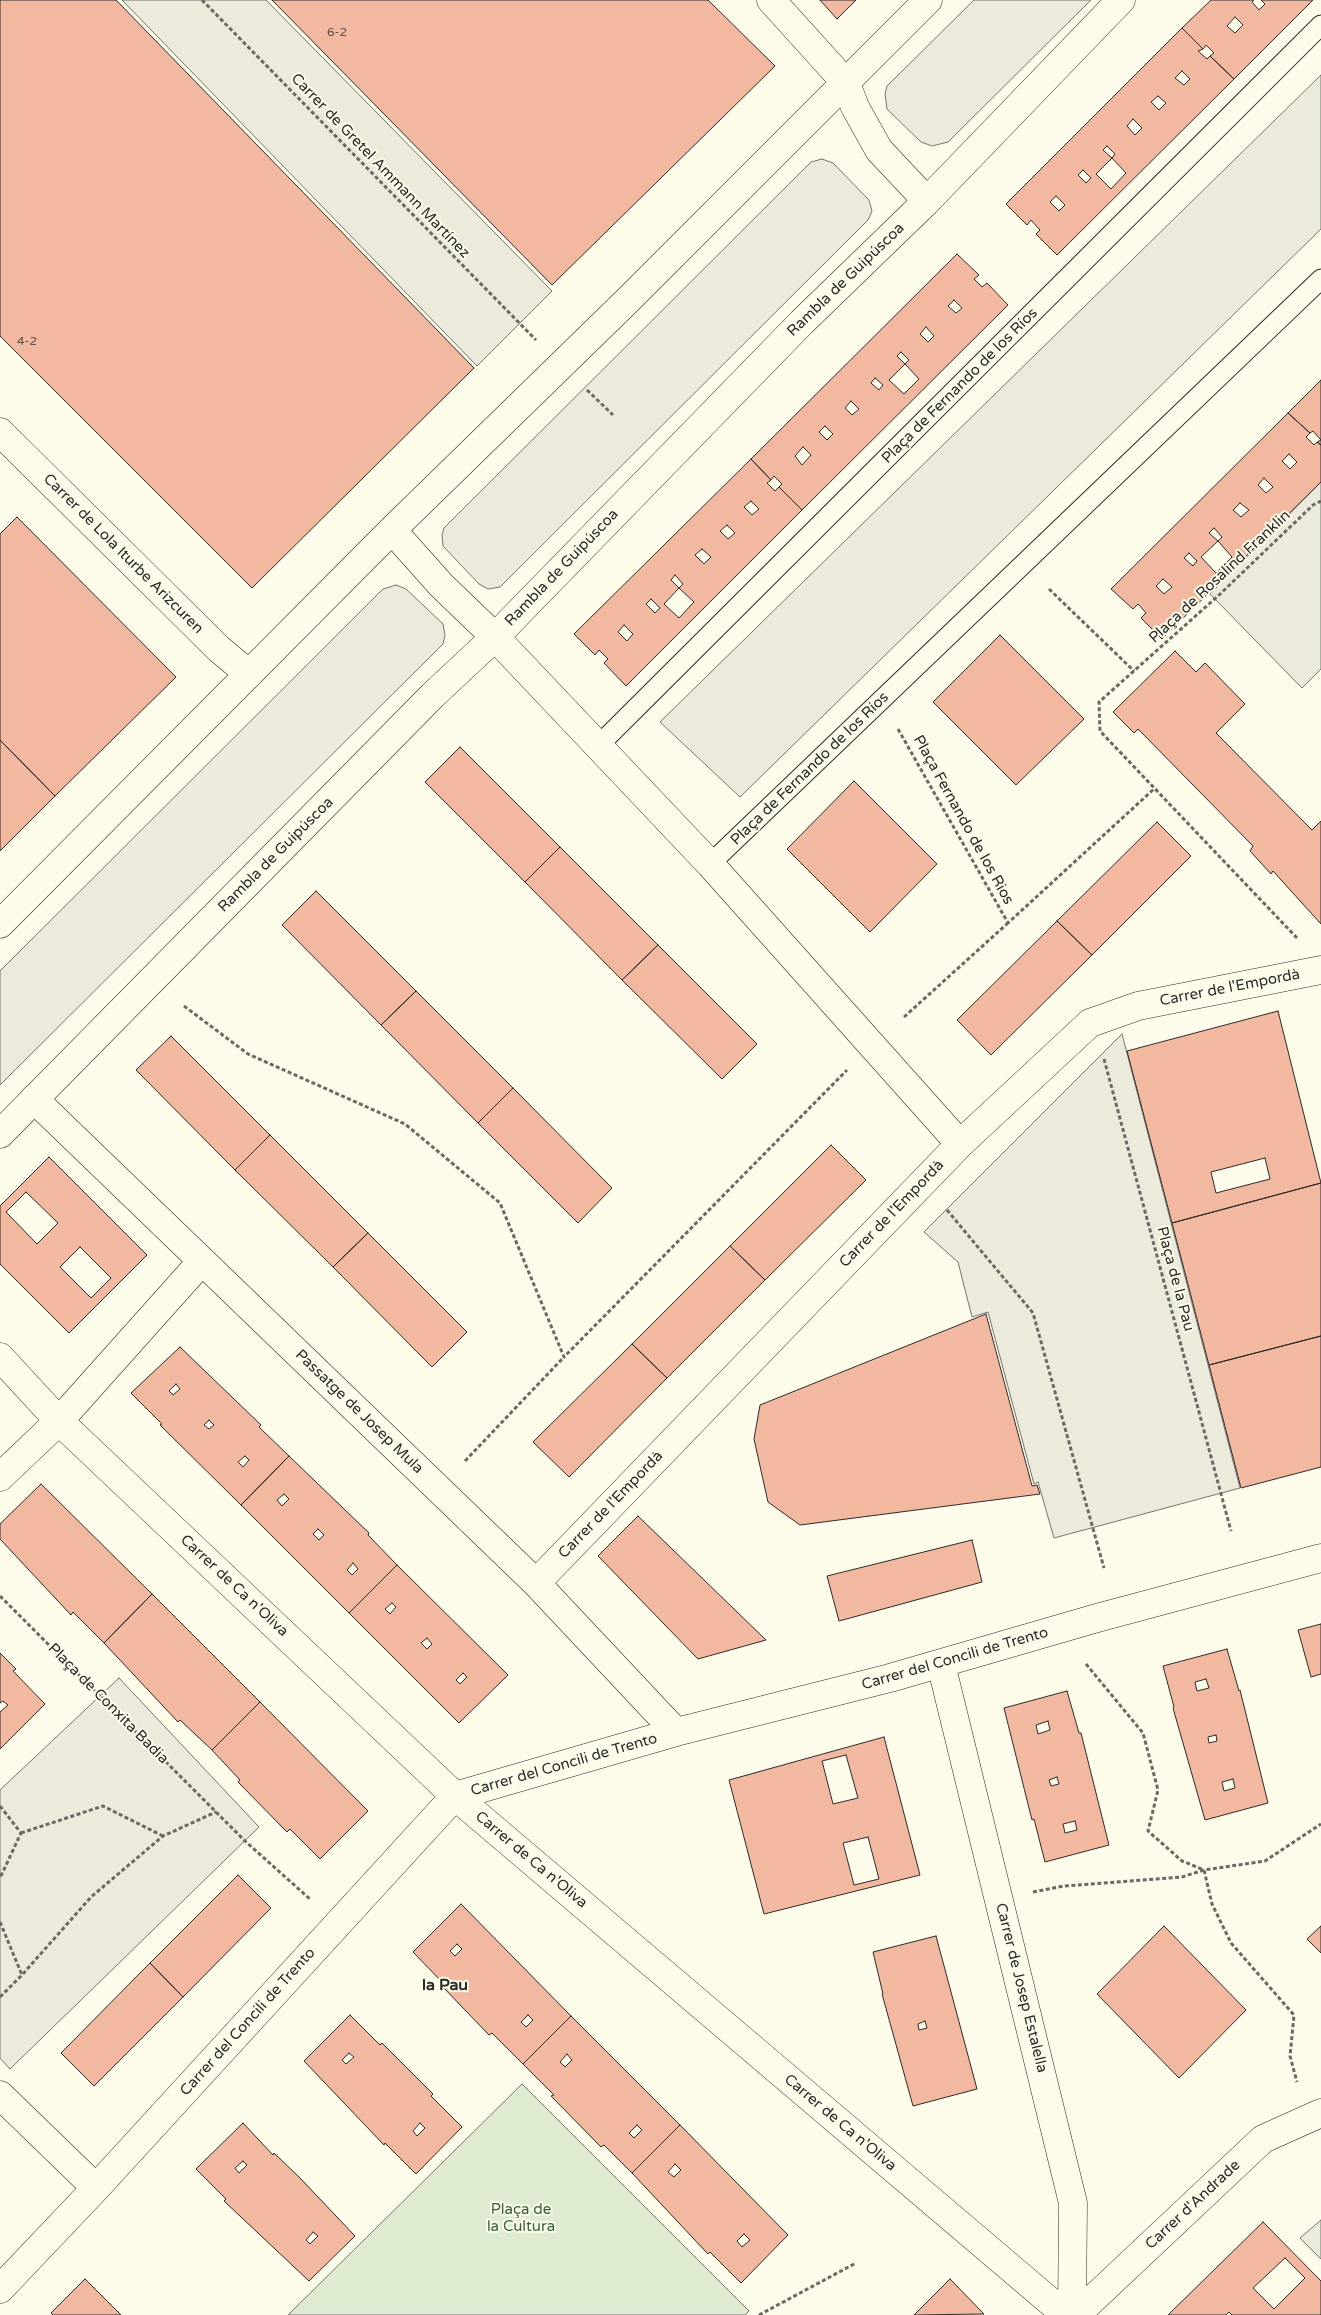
<!DOCTYPE html>
<html>
<head>
<meta charset="utf-8">
<style>
	body { margin:0 }
	canvas { display:block; background:#fdfbea }
</style>
</head>
<body>
<canvas width="1321" height="2315"></canvas>
<script>
const context = document.querySelector('canvas').getContext('2d');
context.lineJoin = 'round';
function fill(path, color) { context.fillStyle = color; context.fill(path, 'evenodd'); }
const poly = rows => new Path2D(rows.map(r => 'M' + r).join(''));
function stroke(path, color, width, dash) { context.strokeStyle = color; context.lineWidth = width; context.lineCap = dash ? 'butt' : 'round'; context.setLineDash(dash || []); context.stroke(path); }
function drawText(font, color, halo, rows, align = 'center') {
  context.font = font + ' "Varela Round",sans-serif'; context.lineWidth = 4; context.setLineDash([]); context.textBaseline = 'middle'; context.strokeStyle = halo; context.fillStyle = color; for (const [text, x, y, turn = 0] of rows) {
    context.save(); context.translate(x, y); context.rotate((+turn || 0) * Math.PI / 180); context.textAlign = isNaN(turn) ? turn : align; if (halo) context.strokeText(text, 0, 0); context.fillText(text, 0, 0); context.restore();
  }
}
const green = poly([
	[522,2084,749,2311,745,2315,288,2315,522,2084]
]);
const parking = poly([
	[122,0,266,0,552,291,477,366,122,0],
	[974,0,1091,0,948,142,932,146,921,142,887,109,885,94,887,86,974,0],
	[1321,75,1321,229,740,797,660,722,1321,75],
	[822,159,833,163,869,200,872,211,868,220,500,587,488,589,479,584,443,546,442,535,444,528,811,162,822,159],
	[1321,482,1321,669,1302,688,1210,594,1321,482],
	[396,585,406,589,443,624,445,635,443,644,0,1085,0,971,383,589,396,585],
	[1122,1034,1240,1488,1054,1538,1038,1482,1034,1484,988,1312,972,1317,958,1262,924,1232,1122,1034],
	[119,1678,259,1827,10,2069,0,2058,0,1790,119,1678],
	[1321,2220,1321,2259,1300,2238,1321,2220]
]);
const building = poly([
	[0,0,116,0,474,368,252,588,0,336,0,0],
	[272,0,708,0,775,66,552,285,272,0],
	[820,0,856,0,837,19,820,0],
	[1211,0,1254,0,1252,2,1259,10,1265,4,1261,0,1313,0,1234,79,1210,56,1214,53,1206,45,1203,49,1182,28,1211,0],
	[1235,17,1243,25,1235,33,1227,26,1235,17],
	[1182,28,1203,49,1198,51,1207,59,1210,56,1234,79,1057,255,1036,234,1040,230,1031,220,1027,225,1006,204,1182,28],
	[1182,71,1190,79,1184,85,1175,78,1182,71],
	[1158,96,1166,103,1159,110,1151,102,1158,96],
	[1133,119,1142,128,1135,135,1127,126,1133,119],
	[1107,146,1115,154,1112,158,1103,150,1107,146],
	[1112,158,1126,173,1111,189,1096,174,1112,158],
	[1083,170,1091,178,1086,183,1078,175,1083,170],
	[1056,196,1065,205,1059,211,1050,202,1056,196],
	[957,254,979,275,974,279,982,287,987,283,1008,305,802,510,779,487,782,484,774,476,771,480,751,459,957,254],
	[954,300,962,308,956,313,948,306,954,300],
	[926,327,934,336,928,342,920,334,926,327],
	[901,352,909,360,905,364,897,356,901,352],
	[905,364,919,379,904,394,889,380,905,364],
	[875,378,883,385,879,390,871,383,875,378],
	[851,401,859,409,852,415,845,408,851,401],
	[825,426,833,434,827,440,819,432,825,426],
	[803,447,811,455,802,465,795,456,803,447],
	[1321,380,1321,445,1317,442,1321,440,1313,431,1310,433,1288,413,1321,380],
	[1288,413,1310,433,1306,437,1314,445,1317,442,1321,445,1321,482,1162,639,1141,618,1146,613,1138,604,1133,609,1111,589,1288,413],
	[1289,454,1297,462,1290,469,1282,461,1289,454],
	[1264,478,1273,487,1266,493,1258,485,1264,478],
	[1240,503,1249,510,1241,517,1233,510,1240,503],
	[1214,528,1222,537,1218,541,1209,533,1214,528],
	[1218,541,1232,557,1216,573,1201,557,1218,541],
	[1189,553,1197,561,1193,566,1184,558,1189,553],
	[1163,579,1172,587,1164,594,1156,586,1163,579],
	[751,459,771,480,767,483,775,491,779,487,802,510,626,686,604,663,608,659,599,650,595,655,574,634,751,459],
	[751,501,759,509,752,515,744,507,751,501],
	[727,525,735,533,728,539,720,531,727,525],
	[702,549,711,557,704,564,695,555,702,549],
	[675,575,683,584,679,588,671,580,675,575],
	[679,588,694,602,679,618,664,604,679,588],
	[651,599,660,608,655,613,646,604,651,599],
	[624,625,633,634,627,641,618,632,624,625],
	[17,517,176,677,55,796,0,740,0,534,17,517],
	[1000,635,1084,719,1016,785,933,702,1000,635],
	[1175,651,1196,672,1205,663,1245,704,1216,733,1312,830,1321,821,1321,924,1273,871,1271,874,1250,851,1253,846,1138,729,1134,733,1113,712,1175,651],
	[0,740,55,796,0,851,0,740],
	[460,747,560,847,525,882,425,782,460,747],
	[854,781,937,864,870,932,787,849,854,781],
	[1157,822,1191,856,1092,955,1057,921,1157,822],
	[560,847,658,945,622,980,525,882,560,847],
	[316,891,416,991,381,1025,282,925,316,891],
	[1057,921,1092,955,991,1055,957,1020,1057,921],
	[658,945,757,1044,722,1079,622,980,658,945],
	[416,991,513,1088,478,1123,381,1025,416,991],
	[1278,1011,1321,1183,1172,1223,1127,1051,1278,1011],
	[1265,1158,1270,1179,1216,1193,1211,1172,1265,1158],
	[171,1036,270,1135,235,1170,136,1070,171,1036],
	[513,1088,612,1188,578,1223,478,1123,513,1088],
	[270,1135,368,1233,333,1267,235,1170,270,1135],
	[831,1145,866,1180,765,1280,730,1246,831,1145],
	[49,1157,147,1255,69,1333,0,1264,0,1206,49,1157],
	[26,1192,58,1223,37,1244,6,1212,26,1192],
	[80,1247,111,1278,91,1298,60,1267,80,1247],
	[1321,1183,1321,1336,1209,1365,1172,1223,1321,1183],
	[368,1233,467,1332,432,1367,333,1267,368,1233],
	[730,1246,765,1280,667,1378,632,1344,730,1246],
	[986,1314,1032,1486,1037,1485,1040,1494,800,1525,768,1502,754,1439,760,1405,986,1314],
	[1321,1336,1321,1467,1241,1488,1209,1365,1321,1336],
	[632,1344,667,1378,569,1477,533,1442,632,1344],
	[180,1347,261,1425,259,1427,289,1456,241,1505,160,1425,162,1424,131,1393,180,1347],
	[176,1384,180,1389,173,1395,169,1391,176,1384],
	[209,1420,214,1425,209,1429,204,1425,209,1420],
	[245,1456,249,1460,243,1467,238,1462,245,1456],
	[289,1456,369,1533,368,1535,397,1565,349,1613,241,1505,289,1456],
	[284,1494,289,1499,282,1506,277,1500,284,1494],
	[318,1529,324,1535,319,1540,313,1534,318,1529],
	[353,1563,358,1569,352,1575,347,1570,353,1563],
	[41,1484,152,1594,104,1643,73,1612,71,1615,0,1539,0,1524,41,1484],
	[638,1516,766,1640,698,1659,598,1556,638,1516],
	[972,1540,982,1582,839,1621,827,1576,972,1540],
	[397,1565,508,1675,459,1723,349,1613,397,1565],
	[392,1603,396,1607,390,1614,385,1609,392,1603],
	[427,1638,432,1644,427,1649,421,1643,427,1638],
	[463,1673,467,1677,460,1684,456,1680,463,1673],
	[152,1594,260,1702,212,1750,180,1720,178,1722,104,1643,152,1594],
	[1321,1624,1321,1674,1311,1677,1298,1630,1321,1624],
	[1227,1649,1239,1691,1240,1690,1268,1803,1205,1820,1173,1708,1174,1707,1163,1666,1227,1649],
	[1206,1679,1209,1688,1197,1691,1195,1682,1206,1679],
	[1216,1735,1217,1741,1209,1743,1208,1737,1216,1735],
	[1233,1779,1235,1788,1224,1791,1222,1782,1233,1779],
	[0,1653,16,1669,13,1671,45,1704,0,1749,0,1712,8,1705,3,1701,0,1703,0,1653],
	[1067,1691,1079,1733,1081,1733,1109,1845,1045,1862,1034,1819,1032,1820,1004,1708,1067,1691],
	[1048,1721,1050,1730,1038,1734,1036,1725,1048,1721],
	[1057,1777,1059,1784,1051,1786,1049,1780,1057,1777],
	[1075,1821,1077,1830,1065,1833,1063,1824,1075,1821],
	[260,1702,368,1811,320,1859,290,1829,287,1832,238,1782,240,1780,212,1750,260,1702],
	[884,1737,920,1875,764,1914,729,1780,884,1737],
	[846,1755,858,1798,833,1804,822,1761,846,1755],
	[868,1837,879,1879,854,1885,843,1843,868,1837],
	[238,1875,271,1908,183,1997,150,1963,238,1875],
	[461,1904,571,2016,523,2064,492,2033,489,2035,440,1984,442,1982,413,1952,461,1904],
	[457,1944,462,1949,455,1956,450,1951,457,1944],
	[528,2015,533,2020,526,2027,521,2022,528,2015],
	[1164,1926,1246,2010,1179,2078,1097,1994,1164,1926],
	[1321,1926,1321,1953,1307,1939,1321,1926],
	[936,1936,977,2089,913,2106,882,1994,883,1994,873,1952,936,1936],
	[925,2021,927,2028,919,2030,918,2024,925,2021],
	[150,1963,183,1997,94,2086,61,2053,150,1963],
	[350,2015,380,2045,382,2043,433,2094,431,2096,462,2127,416,2174,385,2143,384,2145,304,2061,350,2015],
	[349,2053,354,2057,346,2064,342,2060,349,2053],
	[420,2123,425,2128,417,2136,413,2131,420,2123],
	[571,2016,680,2125,632,2173,604,2145,601,2147,551,2096,554,2095,523,2064,571,2016],
	[567,2054,572,2060,565,2067,560,2062,567,2054],
	[637,2125,642,2130,634,2138,629,2133,637,2125],
	[243,2123,273,2155,274,2153,300,2178,355,2236,309,2281,224,2201,226,2199,196,2169,243,2123],
	[243,2161,247,2165,239,2173,235,2168,243,2161],
	[313,2232,318,2236,310,2244,306,2240,313,2232],
	[680,2125,788,2235,741,2283,710,2252,708,2254,632,2173,680,2125],
	[675,2164,681,2170,674,2177,668,2172,675,2164],
	[744,2234,750,2240,742,2247,737,2241,744,2234],
	[1263,2222,1321,2281,1321,2315,1232,2315,1229,2312,1226,2315,1168,2315,1263,2222],
	[1285,2258,1305,2278,1274,2309,1253,2288,1285,2258],
	[85,2279,121,2315,53,2315,51,2313,85,2279],
	[950,2279,984,2314,914,2315,950,2279]
]);
const path = poly([
	[202,0,536,340],
	[587,390,613,415],
	[1049,589,1134,671],
	[898,729,1008,923,1155,788],
	[1297,938,1100,731,1099,702,1218,596,1313,505,1321,501],
	[184,1006,248,1054,405,1124,500,1203,564,1357,847,1070],
	[904,1017,1008,923],
	[1104,1059,1231,1531],
	[947,1210,1033,1313,1104,1568],
	[465,1461,564,1357],
	[0,1596,245,1841,311,1900],
	[1086,1664,1143,1733,1158,1790,1148,1831,1182,1861,1204,1870,1212,1904,1231,1943,1294,2015,1290,2056,1297,2082],
	[0,1806,21,1833,0,1878],
	[21,1833,103,1806,163,1836],
	[1033,1892,1064,1886,1182,1877,1204,1870,1265,1861,1321,1824],
	[0,1922,22,1975],
	[0,1997,22,1975,91,1897,163,1836,216,1812],
	[759,2315,856,2263]
]);
const lane = poly([
	[598,746,1321,25],
	[710,864,1321,279]
]);
const street = poly([
	[771,0,846,83,855,107,879,150,927,201],
	[0,432,219,649,249,674],
	[495,637,710,864,960,1144],
	[34,1099,536,1583,676,1732],
	[0,1357,59,1421,455,1796,1066,2315],
	[0,1477,59,1421,202,1261],
	[536,1583,960,1144,1090,1023,1138,1006,1321,970],
	[941,1664,1073,2203,1072,2315],
	[0,2095,96,2188],
	[0,2289,96,2188,455,1796,676,1732,890,1678,1097,1618,1321,1558],
	[1076,2315,1263,2139,1321,2113]
]);
const secondary = poly([
	[392,530,441,585,495,637],
	[0,924,392,530,628,300,928,0],
	[0,1134,433,695,495,637,802,322,927,201,1121,0]
]);
const numberNames = [
	["6-2",337,33],
	["4-2",27,342]
];
const streetNames = [
	["Carrer de Gretel Ammann Martínez",380,166,46],
	["Rambla de Guipúscoa",846,280,-44],
	["Plaça de Fernando de los Ríos",960,386,-45],
	["Carrer de Lola Iturbe Arizcuren",123,554,45],
	["Rambla de Guipúscoa",562,568,-46],
	["Plaça de Rosalind Franklin",1220,577,-43],
	["Plaça de Fernando de los Ríos",810,769,-44],
	["Plaça Fernando de los Rios",963,820,61],
	["Rambla de Guipúscoa",276,855,-45],
	["Carrer de l'Empordà",1230,988,-11],
	["Carrer de l'Empordà",892,1214,-46],
	["Plaça de la Pau",1175,1279,75],
	["Passatge de Josep Mula",359,1412,44],
	["Carrer de l'Empordà",611,1505,-46],
	["Carrer de Ca n'Oliva",234,1586,43],
	["Carrer del Concili de Trento",955,1659,-16],
	["Plaça de Conxita Badia",108,1704,45],
	["Carrer del Concili de Trento",564,1765,-16],
	["Carrer de Ca n'Oliva",531,1860,40],
	["Carrer de Josep Estalella",1021,1988,76],
	["Carrer del Concili de Trento",248,2022,-48],
	["Carrer de Ca n'Oliva",840,2123,40],
	["Carrer d'Andrade",1193,2205,-43]
];
const parkNames = [
	["Plaça de",521,2210],
	["la Cultura",521,2227]
];
const neighbourhoodNames = [
	["la Pau",445,1986]
];
fill(green, '#deebd1');
stroke(green, '#74746e', 1);
fill(parking, '#eceadb');
stroke(parking, '#74746e', 1);
fill(building, '#f2b8a0');
stroke(building, '#2b2b2b', 1);
stroke(lane, '#2b2b2b', 21);
stroke(street, '#2b2b2b', 29);
stroke(secondary, '#2b2b2b', 29);
stroke(path, '#6a6964', 3, [4, 2.5]);
stroke(lane, '#fdfbea', 19);
stroke(street, '#fdfbea', 28);
stroke(secondary, '#fdfbea', 28);
drawText('12px', '#5d4e48', null, numberNames);
drawText('15px', '#2b2b2b', '#fdfbea', streetNames);
drawText('15px', '#34623c', '#fdfbea', parkNames);
drawText('bold 16px', '#2b2b2b', '#fdfbea', neighbourhoodNames);
</script>
</body>
</html>
